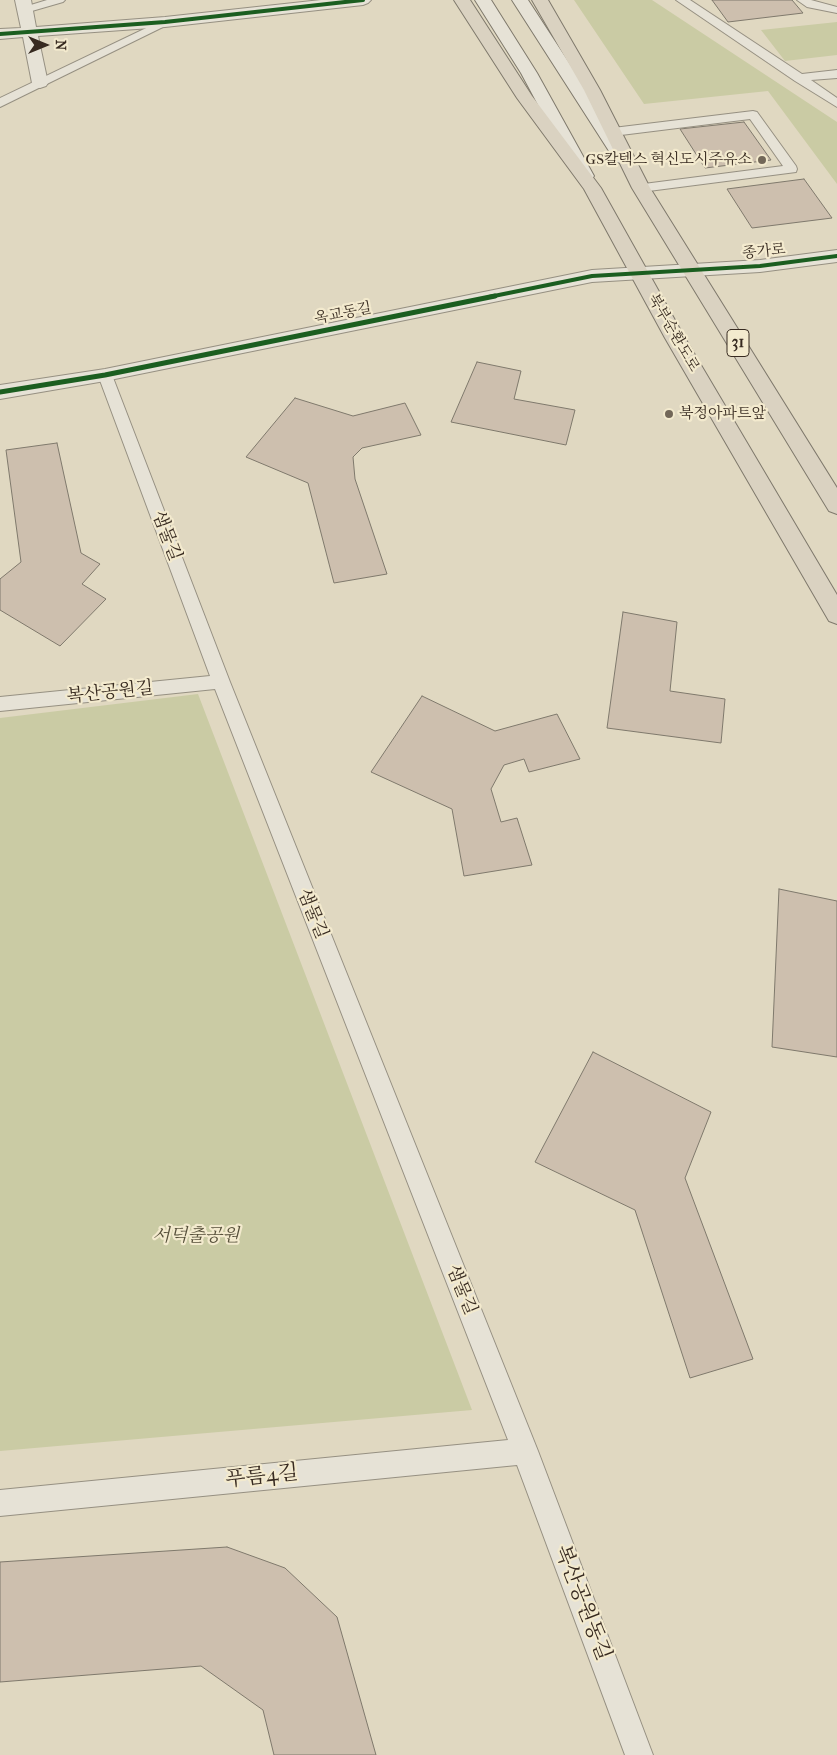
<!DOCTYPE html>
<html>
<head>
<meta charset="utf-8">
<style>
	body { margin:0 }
	#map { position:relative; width:837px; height:1755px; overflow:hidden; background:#e0d8c1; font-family:"IM FELL French Canon",serif }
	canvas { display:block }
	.north { position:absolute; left:20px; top:20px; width:50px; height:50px; -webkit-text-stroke:4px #f3eace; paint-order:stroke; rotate:90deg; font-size:14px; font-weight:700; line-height:20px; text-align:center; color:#372a20 }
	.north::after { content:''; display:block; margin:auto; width:18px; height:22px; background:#372a20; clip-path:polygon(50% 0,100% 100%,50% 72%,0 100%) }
</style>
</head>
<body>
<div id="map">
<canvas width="837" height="1755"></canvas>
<div class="north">N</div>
</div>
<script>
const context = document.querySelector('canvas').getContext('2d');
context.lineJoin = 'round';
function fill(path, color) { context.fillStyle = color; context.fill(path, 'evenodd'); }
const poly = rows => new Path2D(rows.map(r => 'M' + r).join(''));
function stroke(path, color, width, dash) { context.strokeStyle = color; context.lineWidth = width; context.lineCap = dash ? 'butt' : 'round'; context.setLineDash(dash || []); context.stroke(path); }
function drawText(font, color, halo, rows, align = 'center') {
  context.font = font + ' "IM FELL French Canon","Noto Serif KR",serif'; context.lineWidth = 4.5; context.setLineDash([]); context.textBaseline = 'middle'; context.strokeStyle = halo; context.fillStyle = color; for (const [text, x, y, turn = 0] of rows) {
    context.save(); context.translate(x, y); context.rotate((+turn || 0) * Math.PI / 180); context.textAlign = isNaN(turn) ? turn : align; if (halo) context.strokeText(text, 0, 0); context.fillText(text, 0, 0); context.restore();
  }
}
const green = poly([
	[574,0,652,0,837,122,837,184,768,91,644,104],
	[837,22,837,55,785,61,761,30],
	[198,694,472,1410,0,1451,0,718]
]);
const building = poly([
	[712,0,792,0,803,13,728,22,712,0],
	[744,122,771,160,705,168,680,129,744,122],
	[804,179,832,218,752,228,727,189,804,179],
	[477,362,521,371,514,399,575,410,566,445,451,422,477,362],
	[295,398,353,416,405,403,421,435,362,448,353,457,355,479,387,574,334,583,308,483,246,457,295,398],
	[57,443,81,553,100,564,82,584,106,599,60,646,0,610,0,579,21,562,6,450,57,443],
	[623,612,677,622,670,691,725,699,721,743,607,728,623,612],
	[422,696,495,731,557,714,580,759,529,772,524,759,504,765,491,789,501,822,517,818,532,865,464,876,452,809,371,772,422,696],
	[779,889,837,901,837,1057,772,1047,779,889],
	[593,1052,711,1112,685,1178,753,1359,690,1378,635,1210,535,1162,593,1052],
	[227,1547,285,1568,337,1617,376,1755,274,1755,263,1710,201,1666,0,1682,0,1562,227,1547]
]);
const lane = poly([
	[47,0,65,0,63,2,25,13,19,10,21,8,47,0],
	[676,0,690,0,802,74,837,70,837,78,811,80,837,98,837,107,795,81,676,0],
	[797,0,811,0,837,7,837,13,807,7,797,0],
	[165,19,171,22,169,24,0,107,0,98,165,19],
	[753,111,757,112,796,166,797,169,796,172,641,192,634,188,636,185,783,166,750,119,613,136,607,132,613,128,753,111],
	[105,370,110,372,112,375,230,682,538,1451,653,1755,625,1755,517,1465,0,1516,0,1490,508,1440,215,689,0,711,0,697,210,676,98,375,100,372,105,370]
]);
const street = poly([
	[15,0,31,0,36,27,165,17,321,0,371,0,368,3,363,5,165,27,38,36,48,83,46,86,40,88,34,86,32,83,23,37,0,39,0,29,21,28,15,0],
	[837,250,837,262,760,272,592,282,105,381,0,399,0,385,105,369,592,270,760,260,837,250]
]);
const secondary = poly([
	[475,0,491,0,537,73,594,176,591,180,585,181,579,180,576,176,521,73,475,0],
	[512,0,528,0,631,158,628,162,622,163,616,162,512,0]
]);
const primary = poly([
	[454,0,470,0,532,96,601,188,685,338,837,595,837,624,829,621,665,338,584,189,517,98,454,0],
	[532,0,548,0,600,90,650,188,837,488,837,514,829,511,632,188,584,90,532,0]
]);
const cyclewayFar1 = poly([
	[0,34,165,22,363,0],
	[489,297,592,276,760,266,837,256]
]);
const cycleway = poly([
	[0,392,105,375,495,296]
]);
const markers = [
	[762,160,5,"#726758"],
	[669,414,5,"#726758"]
];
const farPoinames = [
	["GS칼텍스 혁신도시주유소",752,160],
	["북정아파트앞",679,414,"left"]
];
const farStreetnames = [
	["종가로",764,252,-6],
	["옥교동길",343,314,-11],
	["북부순환도로",673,333,60]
];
const shields = [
	[738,343,22]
];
const shieldNames = [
	["31",738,343]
];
const streetNames = [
	["샘물길",166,536,69],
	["복산공원길",110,693,-6],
	["샘물길",312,914,68],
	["샘물길",461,1290,68]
];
const parkNames = [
	["서덕출공원",196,1237]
];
const nearStreetnames = [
	["푸름4길",262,1477,-6],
	["복산공원동길",582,1603,69]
];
fill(green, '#cacba4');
fill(building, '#cdbfae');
stroke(building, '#7f796c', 1);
stroke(lane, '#969082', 2);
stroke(street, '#969082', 2);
stroke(secondary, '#7f796c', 2);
stroke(primary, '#7f796c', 2);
fill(lane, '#e6e2d6');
fill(street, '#e6e2d6');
fill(secondary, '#e6e2d6');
fill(primary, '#dad2c1');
stroke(cyclewayFar1, '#1b5e20', 4);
stroke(cycleway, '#1b5e20', 5);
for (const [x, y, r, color] of markers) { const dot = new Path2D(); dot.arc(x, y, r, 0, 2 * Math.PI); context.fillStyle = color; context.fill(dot); stroke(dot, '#f3eace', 2); }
drawText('15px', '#372a20', '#f3eace', farPoinames, 'right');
drawText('15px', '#372a20', '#f3eace', farStreetnames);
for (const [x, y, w] of shields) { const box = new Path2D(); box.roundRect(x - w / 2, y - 13.5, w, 27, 4); context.fillStyle = '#f3eace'; context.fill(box); stroke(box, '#372a20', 1); }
drawText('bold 16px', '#372a20', null, shieldNames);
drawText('18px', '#372a20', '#f3eace', streetNames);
drawText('italic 18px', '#57503b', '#f3eace', parkNames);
drawText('21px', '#372a20', '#f3eace', nearStreetnames);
</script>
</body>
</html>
